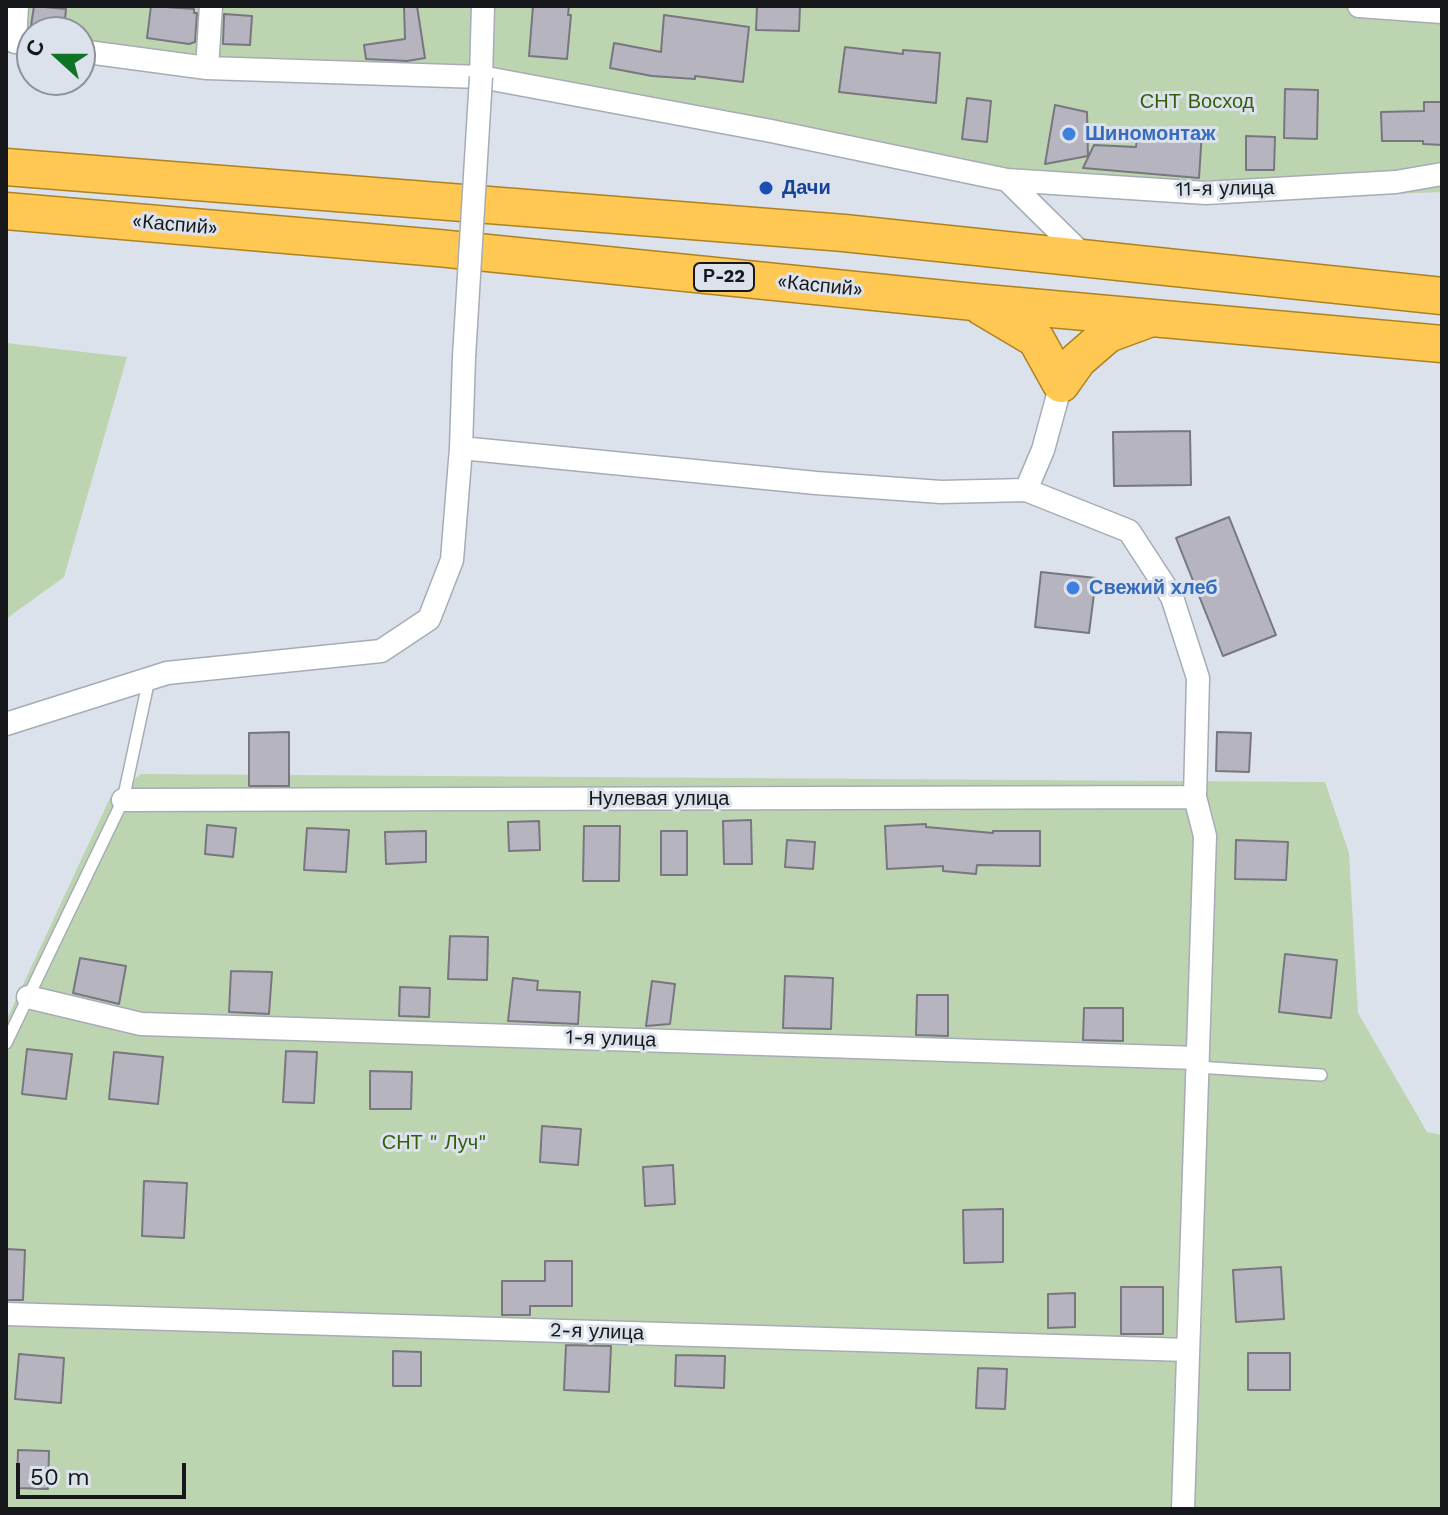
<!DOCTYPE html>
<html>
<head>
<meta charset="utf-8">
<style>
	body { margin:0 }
	#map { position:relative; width:1448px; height:1515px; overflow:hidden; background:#dce2eb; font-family:"Work Sans",sans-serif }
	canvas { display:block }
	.frame { position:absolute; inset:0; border:8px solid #16181b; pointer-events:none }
	.north { position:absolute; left:16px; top:16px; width:80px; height:80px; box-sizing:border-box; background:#dce2eb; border:2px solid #8d9198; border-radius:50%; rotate:291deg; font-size:22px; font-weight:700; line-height:32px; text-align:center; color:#16181b }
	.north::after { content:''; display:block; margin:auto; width:28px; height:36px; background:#0d7426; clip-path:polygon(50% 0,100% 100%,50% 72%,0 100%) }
	.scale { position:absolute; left:16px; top:1463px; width:170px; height:36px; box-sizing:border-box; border:4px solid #16181b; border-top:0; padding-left:10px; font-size:24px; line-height:28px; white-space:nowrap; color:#16181b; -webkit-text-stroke:6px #dce2eb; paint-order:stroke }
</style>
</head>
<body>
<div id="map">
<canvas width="1448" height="1515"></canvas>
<div class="frame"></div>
<div class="north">С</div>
<div class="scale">50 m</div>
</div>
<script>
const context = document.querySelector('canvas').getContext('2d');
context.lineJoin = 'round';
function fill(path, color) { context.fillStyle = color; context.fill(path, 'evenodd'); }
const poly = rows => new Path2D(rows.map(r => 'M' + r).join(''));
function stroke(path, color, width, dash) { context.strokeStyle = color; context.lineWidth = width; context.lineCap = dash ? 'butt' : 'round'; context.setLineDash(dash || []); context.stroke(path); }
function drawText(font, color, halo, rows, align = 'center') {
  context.font = font + ' "Work Sans",sans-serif'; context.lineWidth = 6; context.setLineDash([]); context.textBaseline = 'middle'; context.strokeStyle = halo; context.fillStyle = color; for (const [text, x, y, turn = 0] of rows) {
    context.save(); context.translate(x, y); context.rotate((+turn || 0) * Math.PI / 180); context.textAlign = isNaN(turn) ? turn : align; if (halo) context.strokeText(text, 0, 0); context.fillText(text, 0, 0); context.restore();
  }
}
const green = poly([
	[6,6,1442,6,1442,192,1213,201,1002,189,511,86,80,60,80,32,32,32,32,54,6,53],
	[6,343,127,357,64,577,6,619],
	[141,774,1325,782,1349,853,1358,1013,1427,1132,1442,1135,1442,1509,6,1509,6,1021,110,798]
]);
const building = poly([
	[34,6,66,9,64,30,31,26,34,6],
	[151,6,194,9,194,13,197,13,195,42,189,44,147,38,151,6],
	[404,6,417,6,425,58,407,61,366,59,364,45,405,39,404,6],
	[533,6,569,6,568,15,571,15,567,59,529,56,533,6],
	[757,6,800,6,799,31,756,30,757,6],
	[224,14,252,16,250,45,223,44,224,14],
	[664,15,749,27,743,82,695,76,695,79,652,76,610,68,614,43,661,52,664,15],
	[845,47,903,54,903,50,940,53,936,103,839,92,845,47],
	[1285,89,1318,90,1317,139,1284,138,1285,89],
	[967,98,991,101,987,142,962,139,967,98],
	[1424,102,1442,102,1442,145,1423,144,1423,141,1382,141,1381,112,1424,111,1424,102],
	[1055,105,1087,112,1088,156,1045,164,1055,105],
	[1138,128,1202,131,1199,178,1083,168,1094,145,1136,147,1138,128],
	[1246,136,1275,137,1274,170,1246,170,1246,136],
	[1190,431,1191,485,1114,486,1113,432,1190,431],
	[1229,517,1276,635,1223,656,1176,538,1229,517],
	[1041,572,1096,578,1089,633,1035,627,1041,572],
	[289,732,289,786,249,786,249,733,289,732],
	[1217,732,1251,733,1249,772,1216,771,1217,732],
	[751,820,752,864,724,864,723,821,751,820],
	[539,821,540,850,509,851,508,822,539,821],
	[926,824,926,827,993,833,993,831,1040,831,1040,866,977,865,976,874,943,871,943,866,887,869,885,826,926,824],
	[207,825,236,828,233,857,205,854,207,825],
	[584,826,620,826,619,881,583,881,584,826],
	[307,828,349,830,346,872,304,870,307,828],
	[426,831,426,862,386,864,385,832,426,831],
	[661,831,687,831,687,875,661,875,661,831],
	[787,840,815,842,813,869,785,867,787,840],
	[1236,840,1288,842,1286,880,1235,879,1236,840],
	[450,936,488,937,487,980,448,979,450,936],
	[1285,954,1337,960,1331,1018,1279,1012,1285,954],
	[80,958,126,966,119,1004,73,993,80,958],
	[231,971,272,972,269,1014,229,1012,231,971],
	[785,976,833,978,831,1029,783,1028,785,976],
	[513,978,538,981,537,990,580,992,578,1024,508,1021,513,978],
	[652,981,675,984,670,1024,646,1026,652,981],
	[400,987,430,988,429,1017,399,1016,400,987],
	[917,995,948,995,948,1036,916,1035,917,995],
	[1084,1008,1123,1008,1123,1041,1083,1040,1084,1008],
	[27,1049,72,1054,66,1099,22,1094,27,1049],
	[286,1051,317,1052,314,1103,283,1102,286,1051],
	[114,1052,163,1057,158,1104,109,1099,114,1052],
	[370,1071,412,1072,411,1109,370,1109,370,1071],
	[542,1126,581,1129,578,1165,540,1162,542,1126],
	[673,1165,675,1204,645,1206,643,1167,673,1165],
	[144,1181,187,1183,184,1238,142,1236,144,1181],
	[1003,1209,1003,1262,964,1263,963,1210,1003,1209],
	[6,1249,25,1250,23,1300,6,1300,6,1249],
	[545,1261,572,1261,572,1306,530,1306,530,1315,502,1315,502,1281,545,1281,545,1261],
	[1281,1267,1284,1319,1236,1322,1233,1270,1281,1267],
	[1121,1287,1163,1287,1163,1334,1121,1334,1121,1287],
	[1075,1293,1075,1327,1048,1328,1048,1294,1075,1293],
	[566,1345,611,1346,609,1392,564,1390,566,1345],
	[393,1351,421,1352,421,1386,393,1386,393,1351],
	[1248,1353,1290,1353,1290,1390,1248,1390,1248,1353],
	[19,1354,64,1358,61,1403,15,1399,19,1354],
	[676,1355,725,1356,724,1388,675,1386,676,1355],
	[978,1368,1007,1369,1005,1409,976,1408,978,1368],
	[18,1450,49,1451,48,1489,17,1488,18,1450]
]);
const service = poly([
	[6,1043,123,800,149,679],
	[1197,1067,1321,1075]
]);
const minor = poly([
	[1359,6,1442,12],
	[15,42,17,6],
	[80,51,207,68,481,77,771,131,1007,180,1206,193,1396,182,1442,174],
	[207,68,211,6],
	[481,77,483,6],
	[1007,180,1086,258],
	[464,357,461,448,816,483,941,492,1026,490],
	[1061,384,1043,450,1026,490,1129,531,1172,597,1198,678,1195,797,1205,836,1183,1509],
	[6,724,167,673,381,651,429,619,452,560,461,448],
	[123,800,1195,797],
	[28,997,141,1024,1197,1058],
	[6,1314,1188,1350]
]);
const trunk = poly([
	[6,167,844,233,1442,296],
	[6,211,438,248,974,302,1442,344],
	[982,307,1036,339,1061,384,1078,360,1108,334,1146,320]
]);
const minorBridge = poly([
	[464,357,481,77]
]);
const markers = [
	[1069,134,8,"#3f7fe0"],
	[766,188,8,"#1a4fb4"],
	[1073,588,8,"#3f7fe0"]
];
const shields = [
	[724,277,60]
];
const shieldNames = [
	["Р-22",724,277]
];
const parkNames = [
	["СНТ Восход",1197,102],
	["СНТ \" Луч\"",434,1143]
];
const shopNames = [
	["Шиномонтаж",1085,134],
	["Свежий хлеб",1089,588]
];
const transitNames = [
	["Дачи",782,188]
];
const streetNames = [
	["11-я улица",1225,189,-1],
	["«Каспий»",175,225,5],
	["«Каспий»",820,286,6],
	["Нулевая улица",659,799],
	["1-я улица",611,1039,2],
	["2-я улица",597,1332,2]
];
fill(green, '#bdd4b0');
fill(building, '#b6b4be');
stroke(building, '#78767f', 2);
stroke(service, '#a6acb5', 14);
stroke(minor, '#a6acb5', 25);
stroke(trunk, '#ad8222', 39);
stroke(service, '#fff', 11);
stroke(minor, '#fff', 22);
stroke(trunk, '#ffc852', 36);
stroke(minorBridge, '#a6acb5', 25, []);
stroke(minorBridge, '#fff', 22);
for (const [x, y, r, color] of markers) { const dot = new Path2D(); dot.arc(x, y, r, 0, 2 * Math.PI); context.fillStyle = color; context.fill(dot); stroke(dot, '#dce2eb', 3); }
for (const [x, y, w] of shields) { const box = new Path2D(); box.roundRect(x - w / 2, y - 14, w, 28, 6); context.fillStyle = '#dce2eb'; context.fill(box); stroke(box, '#16181b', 2); }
drawText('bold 18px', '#16181b', null, shieldNames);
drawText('20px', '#345f0a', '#dce2eb', parkNames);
drawText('bold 20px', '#366cbe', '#dce2eb', shopNames, 'left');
drawText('bold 20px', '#164399', '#dce2eb', transitNames, 'left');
drawText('20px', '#16181b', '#dce2eb', streetNames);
</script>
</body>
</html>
